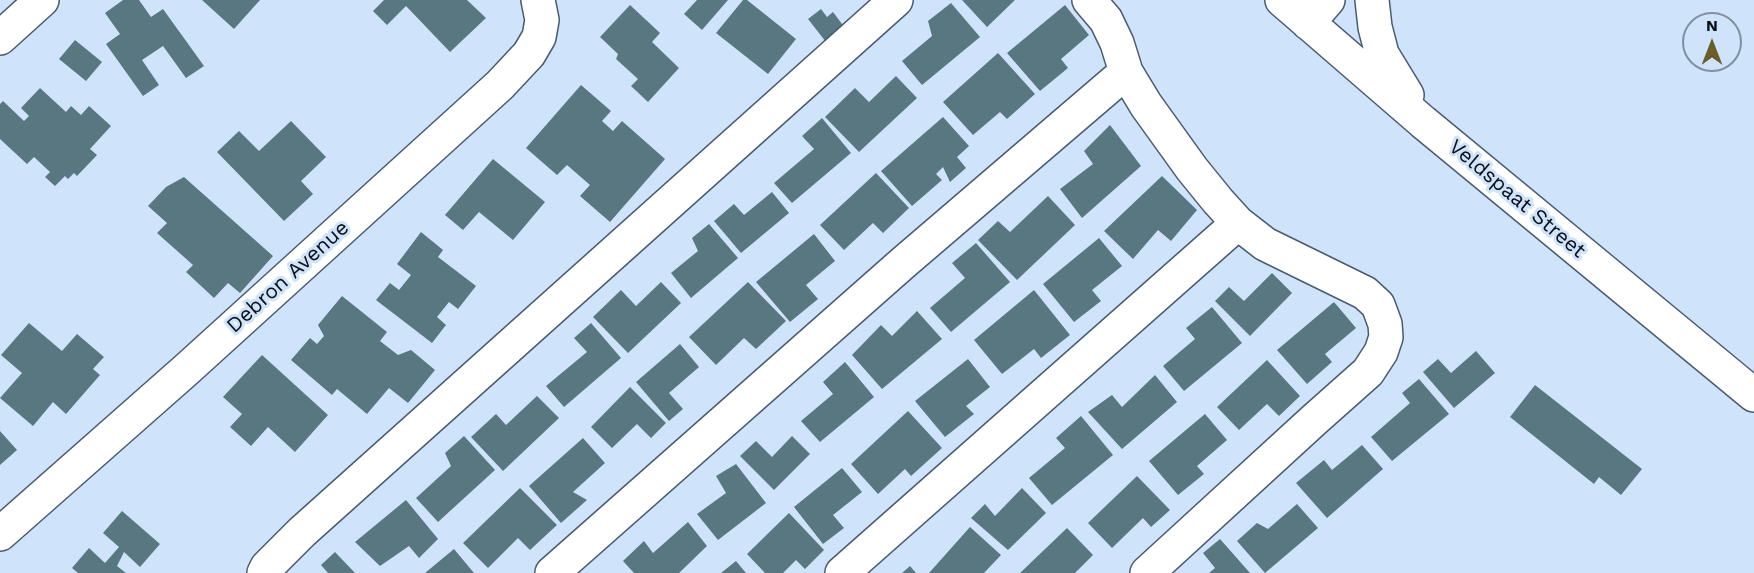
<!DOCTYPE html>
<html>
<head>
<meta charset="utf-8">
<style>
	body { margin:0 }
	#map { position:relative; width:1754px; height:573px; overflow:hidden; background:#cfe4fb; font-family:"Work Sans",sans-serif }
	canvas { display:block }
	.north { position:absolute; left:1682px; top:12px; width:60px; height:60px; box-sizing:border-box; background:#cfe4fb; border:2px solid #808fa0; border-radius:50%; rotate:0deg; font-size:16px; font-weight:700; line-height:24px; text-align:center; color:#091018 }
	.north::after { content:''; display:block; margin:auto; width:21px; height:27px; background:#6a5d2a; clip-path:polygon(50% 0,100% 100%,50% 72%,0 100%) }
</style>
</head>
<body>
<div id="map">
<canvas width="1754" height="573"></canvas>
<div class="north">N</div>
</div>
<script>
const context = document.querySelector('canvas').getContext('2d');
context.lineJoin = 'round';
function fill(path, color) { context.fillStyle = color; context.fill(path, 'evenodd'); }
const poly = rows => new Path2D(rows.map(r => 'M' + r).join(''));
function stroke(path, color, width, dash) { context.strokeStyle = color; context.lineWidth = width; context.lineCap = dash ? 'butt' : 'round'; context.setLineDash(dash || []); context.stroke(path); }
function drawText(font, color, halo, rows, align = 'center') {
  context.font = font + ' "Work Sans",sans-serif'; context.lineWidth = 6; context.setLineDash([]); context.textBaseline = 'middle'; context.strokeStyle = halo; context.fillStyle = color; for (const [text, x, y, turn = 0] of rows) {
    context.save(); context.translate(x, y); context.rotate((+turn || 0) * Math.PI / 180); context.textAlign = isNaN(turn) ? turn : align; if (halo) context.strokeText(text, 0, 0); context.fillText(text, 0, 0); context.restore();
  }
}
const building = poly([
	[123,0,139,0,151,17,163,9,204,66,186,78,163,46,142,60,159,85,143,96,106,44,120,34,105,13],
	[202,0,260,0,234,29],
	[384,0,467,0,486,18,450,52,406,6,387,25,373,11],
	[697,0,728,0,702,30,684,14],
	[743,0,747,0,796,39,768,74,716,33],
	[962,0,1015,0,987,27],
	[951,3,980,37,922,85,902,61,932,36,928,21],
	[630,5,660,33,652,42,679,68,648,102,631,86,638,79,616,59,618,54,600,37],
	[1065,5,1089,35,1061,59,1068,68,1040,91,1007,53],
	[821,9,827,17,833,12,845,28,826,42,808,19],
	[75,40,102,62,86,81,59,59],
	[998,53,1035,94,1007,119,1000,112,973,135,943,102],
	[896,76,917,98,859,152,825,117,855,88,869,102],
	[581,85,611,111,602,121,613,131,622,121,665,159,610,222,580,196,590,185,567,165,557,175,526,148],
	[40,88,66,112,71,106,81,115,89,106,111,126,90,149,97,155,77,176,74,173,68,179,65,176,55,186,45,177,50,172,34,157,27,164,0,139,0,104,3,101,24,121,29,116,21,108],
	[943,117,969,146,957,157,966,168,950,182,943,167,936,174,942,180,912,206,881,171],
	[822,118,851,153,792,203,774,183,814,149,802,136],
	[291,121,326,157,301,181,313,194,284,221,217,152,239,131,259,151],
	[1110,125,1141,166,1082,218,1060,189,1093,164,1084,151],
	[493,159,545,202,513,240,479,212,463,230,445,215],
	[876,173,909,208,883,233,873,223,844,250,820,225],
	[1162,176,1197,210,1171,241,1158,230,1133,259,1104,231],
	[184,177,273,256,240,293,228,283,214,298,186,272,193,265,157,233,167,223,148,206,166,187],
	[772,192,789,213,741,253,714,221,734,204,744,215],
	[1048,196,1075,225,1017,280,978,240,998,221,1010,232],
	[709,224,738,258,691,298,671,273,698,251,692,238],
	[421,232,443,250,438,257,476,286,458,309,449,302,437,317,446,325,432,343,376,300,390,283,399,290,411,275,397,264],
	[814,234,835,261,806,285,818,299,790,322,756,282],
	[1099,238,1122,266,1092,290,1101,301,1074,322,1043,284],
	[976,243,1010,282,951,332,930,308,965,278,952,263],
	[1272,273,1292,293,1250,336,1215,301,1229,287,1244,301],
	[661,282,681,303,628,353,593,317,621,290,636,306],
	[748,282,786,321,756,349,744,338,716,365,689,337],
	[1034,290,1070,335,1041,358,1034,349,1002,374,974,340],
	[342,296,387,332,380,341,398,355,411,350,435,370,408,403,389,388,367,414,337,389,332,395,291,360,310,338,317,344,324,336,318,325],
	[1334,302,1356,328,1325,354,1332,362,1307,384,1277,350],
	[1212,307,1242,343,1184,391,1163,366,1195,339,1186,328],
	[917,311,942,339,882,389,852,355,881,325,892,336],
	[29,323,62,351,77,334,104,357,93,369,100,375,66,414,53,402,33,426,0,398,22,373,1,355],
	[591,323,621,358,564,407,546,386,587,352,574,338],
	[680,344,699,367,669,393,683,409,669,421,636,382],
	[1476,351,1495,373,1454,408,1423,372,1438,359,1451,373],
	[262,355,328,415,295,452,268,427,251,446,230,427,242,414,223,397],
	[968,359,990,387,966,406,974,414,945,437,915,401],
	[1267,360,1300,396,1279,416,1267,404,1239,430,1217,407],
	[845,362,874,397,820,442,801,421,833,394,823,382],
	[1155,375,1177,402,1122,449,1088,412,1112,395,1122,407],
	[1419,379,1449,414,1392,461,1371,437,1410,403,1402,393],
	[1535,385,1642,469,1621,495,1599,477,1594,484,1510,417],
	[630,387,666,423,651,438,637,424,612,448,591,427],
	[537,396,559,418,503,471,471,437,496,414,506,425],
	[908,411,942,448,911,476,905,469,878,494,851,464],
	[1205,414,1227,440,1197,466,1204,474,1178,495,1149,461],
	[1081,416,1113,455,1052,505,1029,478,1065,448,1056,438],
	[0,431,17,450,0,465],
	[464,436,495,470,438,522,416,498,451,466,445,453],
	[792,436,810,454,774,490,740,456,756,441,772,457],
	[583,438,605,463,573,492,587,500,561,523,529,486],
	[1362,445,1383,469,1327,518,1296,483,1324,460,1332,470],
	[736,464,766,503,718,540,697,514,726,493,716,476],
	[842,468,862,492,833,515,844,528,823,544,794,507],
	[1137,476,1170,510,1151,527,1143,518,1112,548,1088,523],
	[520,488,557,525,530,550,518,538,488,568,463,543],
	[1022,488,1046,513,1008,550,971,518,985,504,995,516],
	[406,500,438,539,419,558,409,546,380,566,355,542],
	[1297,504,1318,528,1265,573,1237,541,1257,523,1268,529],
	[122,511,160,544,140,567,124,552,117,566,126,573,78,573,72,568,89,548,105,563,119,547,103,533],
	[789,513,824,550,805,569,796,560,783,573,765,573,747,554],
	[688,522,707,546,679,573,634,573,623,561,644,541,653,553],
	[970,527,1001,555,984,573,929,573],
	[1067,528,1093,555,1075,573,1020,573],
	[1220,539,1250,573,1209,573,1215,568,1203,553],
	[454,549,474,573,425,573],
	[335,552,355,573,328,573,321,565],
	[736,561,746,573,721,573],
	[910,566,916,573,902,573]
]);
const minor = poly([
	[1089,0,1106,20,1117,43,1126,72,1146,105,1192,169,1218,201,1238,223,1265,244,1365,293,1378,305,1385,324,1386,337,1381,352,1368,372,1314,420,1147,573],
	[1282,0,1423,122,1754,395],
	[1372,0,1375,27,1382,54,1407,95],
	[1308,23,1328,0],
	[0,38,42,0],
	[0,534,186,370,500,85,529,54,539,37,542,20,538,0],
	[264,573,267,567,302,532,896,0],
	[552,573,903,263,1126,72],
	[842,573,1238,223]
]);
const streetNames = [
	["Veldspaat Street",1517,199,40],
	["Debron Avenue",288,277,-42]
];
fill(building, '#587781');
stroke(minor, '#495b6e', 36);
stroke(minor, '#fff', 33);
drawText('21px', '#091018', '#cfe4fb', streetNames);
</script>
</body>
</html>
